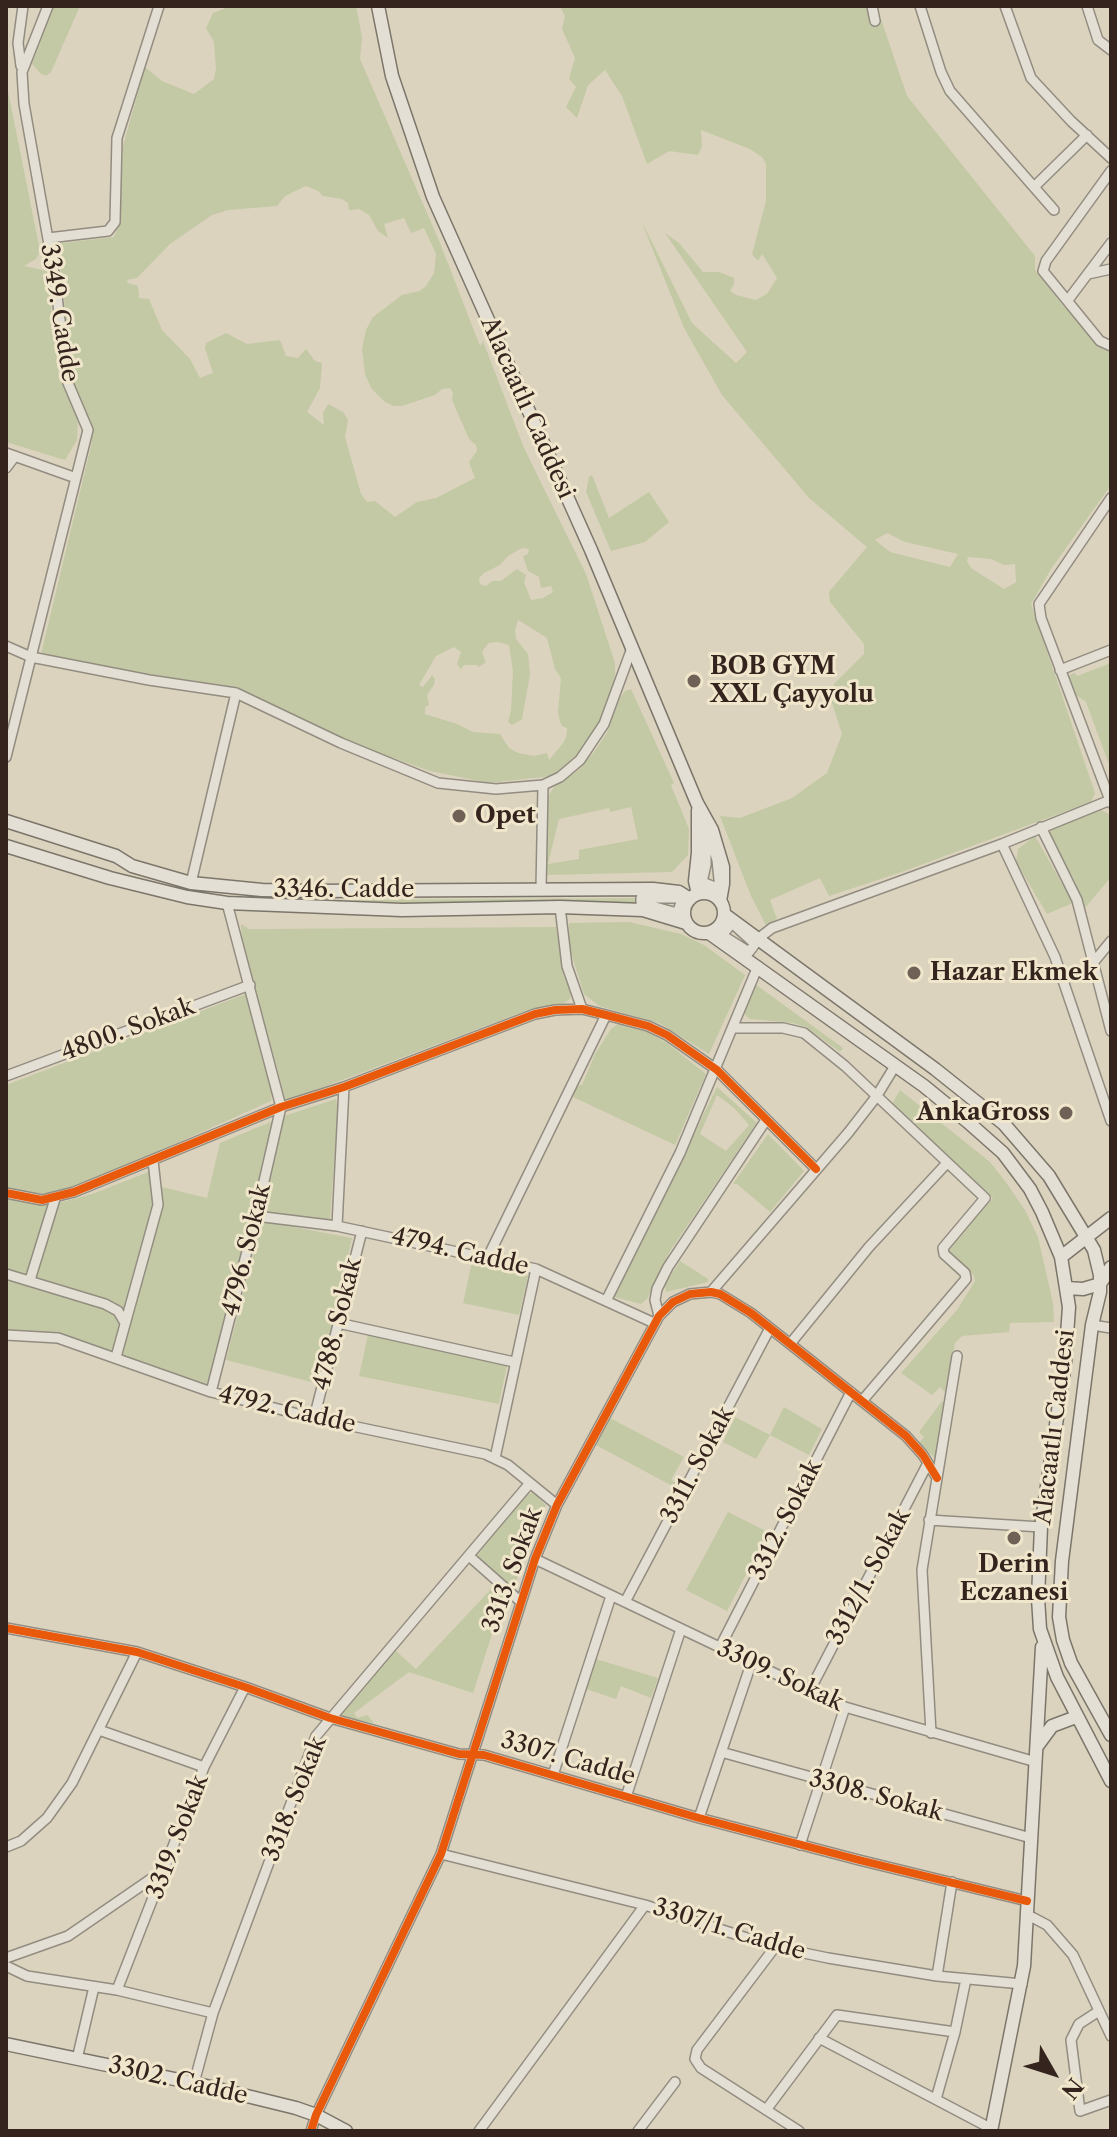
<!DOCTYPE html>
<html>
<head>
<meta charset="utf-8">
<style>
	body { margin:0 }
	#map { position:relative; width:1117px; height:2137px; overflow:hidden; background:#dbd3be; font-family:"Libre Caslon Text",serif }
	canvas { display:block }
	.frame { position:absolute; inset:0; border:8px solid #35241e; pointer-events:none }
	.north { position:absolute; left:1013px; top:2033px; width:80px; height:80px; -webkit-text-stroke:6px #f0e6cc; paint-order:stroke; rotate:129deg; font-size:22px; font-weight:700; line-height:32px; text-align:center; color:#35241e }
	.north::after { content:''; display:block; margin:auto; width:28px; height:36px; background:#35241e; clip-path:polygon(50% 0,100% 100%,50% 72%,0 100%) }
</style>
</head>
<body>
<div id="map">
<canvas width="1117" height="2137"></canvas>
<div class="frame"></div>
<div class="north">N</div>
</div>
<script>
const context = document.querySelector('canvas').getContext('2d');
context.lineJoin = 'round';
function fill(path, color) { context.fillStyle = color; context.fill(path, 'evenodd'); }
const poly = rows => new Path2D(rows.map(r => 'M' + r).join(''));
function stroke(path, color, width, dash) { context.strokeStyle = color; context.lineWidth = width; context.lineCap = dash ? 'butt' : 'round'; context.setLineDash(dash || []); context.stroke(path); }
function drawText(font, color, halo, rows, align = 'center') {
  context.font = font + ' "Libre Caslon Text",serif'; context.lineWidth = 6; context.setLineDash([]); context.textBaseline = 'middle'; context.strokeStyle = halo; context.fillStyle = color; for (const [text, x, y, turn = 0] of rows) {
    context.save(); context.translate(x, y); context.rotate((+turn || 0) * Math.PI / 180); context.textAlign = isNaN(turn) ? turn : align; if (halo) context.strokeText(text, 0, 0); context.fillText(text, 0, 0); context.restore();
  }
}
const green = poly([
	[54,6,80,6,51,72,46,76,40,73,32,64],
	[231,6,356,6,362,37,360,59,440,243,480,346,483,341,524,448,586,574,615,663,615,677,609,701,594,732,575,760,552,776,489,783,430,771,339,739,239,690,216,684,44,659,41,654,92,442,91,425,72,380,62,278,55,244,114,237,119,225,123,146,145,67,162,81,194,94,214,79,216,68,214,42,206,28,213,13],
	[306,186,318,191,323,196,342,199,348,203,349,210,359,209,369,215,378,231,388,238,384,224,404,218,411,233,424,228,436,254,434,273,426,286,420,291,402,295,373,317,366,330,362,349,365,374,371,388,385,402,394,406,402,406,435,395,442,389,450,388,453,393,452,400,469,439,476,445,477,451,469,462,475,478,436,498,417,502,395,517,375,501,367,502,361,494,345,437,348,420,343,412,328,404,323,413,324,425,307,412,320,388,322,363,315,361,306,349,298,358,286,356,280,340,247,344,226,333,206,343,205,348,213,373,200,378,190,359,162,330,149,299,139,298,138,286,128,283,127,280,137,278,170,244,212,215,228,210,277,206,285,196],
	[522,548,529,549,528,554,523,556,528,571,539,577,541,588,551,586,553,592,543,598,531,600,524,582,526,575,517,569,501,581,492,581,486,586,480,584,479,578,484,573,500,565,508,556],
	[518,620,547,638,555,669,561,678,558,712,560,721,562,726,567,728,567,733,564,742,549,760,547,753,534,756,518,753,509,748,500,734,473,732,457,724,425,714,425,707,429,705,427,695,434,685,435,679,432,675,423,687,419,685,436,656,454,647,461,652,457,664,461,669,464,665,477,665,479,667,486,662,482,653,484,649,489,643,497,642,509,645,513,671,511,711,508,722,512,725,522,719,530,675,528,654,516,639,515,631],
	[560,6,868,6,869,23,877,24,881,19,907,96,1035,256,1035,270,1064,307,1072,311,1097,346,1111,353,1111,485,1051,569,1031,604,1095,793,1091,802,899,873,829,896,820,878,770,900,777,919,766,925,751,896,720,816,740,818,792,798,827,773,842,734,832,703,834,684,864,654,864,644,830,602,829,592,867,547,809,498,722,395,684,328,641,220,692,323,736,363,747,352,665,233,679,243,703,272,719,272,734,278,734,284,730,291,736,295,756,300,767,294,777,278,762,254,758,261,752,254,766,201,766,164,762,157,750,149,701,130,702,146,698,155,669,151,647,164,622,96,605,70,588,85,577,118,566,107,576,87,569,79,575,58,562,29,565,16],
	[887,533,905,542,958,554,950,567,890,552,875,540],
	[968,557,991,559,1004,565,1015,564,1016,582,1004,589,971,568,967,561],
	[6,81,40,251,36,259,24,266,47,271,59,377,78,416,77,440,65,460,6,442],
	[592,475,609,518,649,492,669,522,645,542,611,551,586,492,589,477],
	[1111,663,1111,762,1108,762,1086,702,1075,694,1065,677,1075,673,1077,676],
	[631,689,674,783,671,785,689,829,688,855,672,872,545,875,547,798,554,787,578,770,594,752,607,733,620,698,625,691],
	[631,807,638,839,579,850,579,859,548,864,559,819,609,808,610,812],
	[1099,809,1111,815,1111,877,1085,908,1073,877,1051,843,1050,832,1054,826],
	[1035,836,1073,903,1047,914,1016,862,1018,849],
	[641,898,641,903,355,903,355,900],
	[629,922,681,934,704,945,745,975,709,1054,659,1023,599,1006,584,994,569,946,569,923],
	[241,924,249,929,262,929,556,927,563,974,571,994,570,999,563,1004,523,1012,286,1101,242,940],
	[755,984,843,1048,840,1052,806,1027,793,1023,750,1019,742,1012],
	[246,994,272,1091,271,1101,83,1185,52,1193,31,1194,6,1189,6,1085],
	[618,1024,647,1032,667,1043,706,1074,675,1145,571,1096,575,1086,582,1085,595,1054,611,1029],
	[717,1087,757,1123,670,1251,647,1299,641,1304,614,1297],
	[717,1095,734,1108,749,1125,726,1151,700,1134],
	[900,1090,990,1162,1005,1181,1025,1210,1038,1237,1053,1303,1054,1322,1010,1323,1009,1332,962,1336,955,1343,945,1392,940,1387,932,1395,901,1373,957,1310,975,1281,974,1276,946,1248,993,1198,896,1108,893,1102],
	[336,1099,338,1109,330,1220,261,1213,284,1116],
	[273,1121,220,1346,206,1386,119,1356,153,1243,162,1187,207,1198,220,1143],
	[768,1134,804,1171,770,1212,737,1184,733,1184],
	[151,1171,153,1214,125,1314,113,1303,36,1278,34,1273,55,1204,92,1194],
	[6,1198,38,1205,51,1204,28,1276,6,1270],
	[262,1221,352,1238,319,1384,226,1360],
	[473,1257,515,1268,528,1276,519,1315,463,1303],
	[680,1261,708,1279,708,1282,666,1292,665,1285],
	[6,1280,109,1308,117,1314,121,1324,112,1354,34,1331,6,1330],
	[368,1335,507,1365,499,1404,359,1376],
	[942,1401,946,1404,935,1458,919,1443,924,1437,919,1432],
	[784,1407,822,1429,809,1455,770,1435,756,1459,723,1442,735,1417,770,1435],
	[610,1418,684,1457,671,1480,678,1484,676,1488,596,1445],
	[533,1492,546,1505,513,1589,477,1555,524,1496],
	[728,1512,768,1532,727,1611,686,1590],
	[493,1587,513,1598,512,1602,503,1600,473,1693,409,1672,354,1713,357,1718,367,1715,374,1723,344,1718,341,1712,393,1652,396,1651,416,1669],
	[596,1659,658,1678,651,1698,621,1686,616,1699,586,1689]
]);
const street = poly([
	[872,6,875,21],
	[920,6,941,72,950,91,1054,210],
	[1005,6,1031,78,1071,121,1111,158],
	[1087,6,1098,40,1111,50],
	[21,66,18,43,23,6],
	[1111,171,1046,261,1043,271,1100,341,1111,346],
	[1034,187,1087,135],
	[48,238,108,231,115,222,117,138,159,6],
	[1088,274,1111,269],
	[1068,300,1111,243],
	[6,453,76,478],
	[6,468,15,456],
	[6,646,31,657,149,680,236,693,341,743,438,783,496,789,543,785,560,777,580,760,604,724,632,648],
	[1060,670,1111,650],
	[6,757,88,430,68,383,54,273,24,104,22,72,48,6],
	[1111,803,1041,618,1039,604,1111,498],
	[705,822,717,860,720,889,702,882,706,865,706,849,702,823,705,822],
	[1041,827,1077,900,1111,1031],
	[1002,844,1055,957,1111,1121],
	[191,883,236,693],
	[541,889,543,785],
	[641,898,681,898,682,900,677,913,641,903,641,898],
	[560,907,567,966,582,1009],
	[732,923,755,944,749,952,722,935,732,923],
	[759,938,772,928,1002,844,1108,801],
	[1093,963,1111,941],
	[732,1028,783,1028,804,1033,845,1066,985,1198,943,1248,944,1254,965,1273,966,1279,862,1401],
	[6,1076,250,985],
	[6,1193,42,1200,74,1192,281,1107,344,1087,535,1014,555,1010,582,1009,606,1015,648,1026,667,1035,717,1070,816,1169],
	[256,1216,337,1226,536,1269,654,1323],
	[337,1226,344,1087],
	[488,1257,606,1015],
	[6,1274,105,1304,118,1311,125,1323],
	[30,1280,55,1199],
	[711,1292,848,1133,876,1097,895,1066],
	[606,1301,680,1153,758,966],
	[659,1316,655,1300,657,1289,668,1267,766,1120],
	[338,1323,514,1362],
	[1092,1325,1111,1328],
	[6,1335,58,1338,211,1392,314,1418,485,1454,508,1465,557,1505],
	[790,1344,869,1247,947,1163],
	[116,1357,158,1205,153,1161],
	[211,1392,256,1216,281,1107,227,903],
	[314,1418,362,1231],
	[495,1458,536,1269],
	[929,1520,1041,1527],
	[469,1556,521,1602],
	[535,1559,845,1707,1036,1762],
	[625,1602,770,1328],
	[6,1628,137,1652,245,1687,330,1718,459,1754,484,1755,699,1818,859,1860,1027,1901],
	[720,1647,851,1392],
	[810,1690,928,1463],
	[99,1730,204,1767],
	[931,1733,922,1570,957,1356],
	[721,1752,1031,1838],
	[553,1775,611,1596],
	[626,1797,681,1629],
	[699,1818,752,1661],
	[800,1845,845,1707],
	[6,1847,21,1841,47,1818,72,1783,137,1652],
	[441,1854,645,1905,775,1947,828,1958,937,1976,1022,1984],
	[1026,1914,1047,1925,1073,1955,1111,2036],
	[775,1947,697,2050,695,2059,701,2068,799,2131],
	[6,1958,68,1936,164,1870],
	[6,1966,27,1976,117,1990,213,2013],
	[937,1976,952,1882],
	[117,1990,204,1767,245,1687],
	[1099,2011,1079,2024,1071,2040,1080,2111,1111,2100],
	[819,2038,992,2129],
	[77,2059,94,1987],
	[194,2083,213,2013,316,1736,530,1483],
	[936,2099,955,2032,966,1979],
	[766,2110,837,2015,955,2032],
	[311,2131,316,2115,441,1854,535,1559,557,1505,659,1316,673,1302,690,1294,711,1292,720,1294,751,1313,906,1436,923,1455,937,1478],
	[479,2131,645,1905],
	[638,2131,675,2082]
]);
const secondary = poly([
	[378,6,392,76,433,197,591,550,697,803,712,830,723,867,723,884,720,901],
	[698,810,698,853,695,881,698,894],
	[6,821,116,856,132,866,191,883,262,890,312,891,653,889,679,892,690,899],
	[6,846,110,878,187,897,227,903,402,910,560,907,643,910,686,923],
	'684 913a20 20 0 1 1 40 0a20 20 0 1 1-40 0Z',
	[724,914,935,1069,1004,1124,1049,1176,1094,1250,1100,1275,1100,1292,1092,1325,1062,1561,1059,1617,1063,1640,1071,1663,1111,1735],
	[709,933,924,1086,968,1122,1003,1153,1030,1189,1042,1212,1061,1257,1069,1307,1065,1363,1041,1527,1038,1598,1040,1629,1057,1677,1111,1781],
	[1061,1257,1111,1218],
	[1100,1284,1111,1267],
	[1067,1288,1083,1289,1100,1284],
	[1038,1745,1052,1726,1076,1717],
	[6,2044,194,2083,296,2108,316,2115,346,2131],
	[991,2131,1024,1966,1042,1647]
]);
const cycleway = poly([
	[6,1193,42,1200,74,1192,281,1107,344,1087,535,1014,555,1010,582,1009,606,1015,648,1026,667,1035,717,1070,816,1169],
	[6,1628,137,1652,245,1687,330,1718,459,1754,484,1755,699,1818,859,1860,1027,1901],
	[311,2131,316,2115,441,1854,535,1559,557,1505,659,1316,673,1302,690,1294,711,1292,720,1294,751,1313,906,1436,923,1455,937,1478]
]);
const markers = [
	[694,681,8,"#6f6156"],
	[459,816,8,"#6f6156"],
	[914,973,8,"#6f6156"],
	[1066,1113,8,"#6f6156"],
	[1014,1538,8,"#6f6156"]
];
const streetNames = [
	["3349. Cadde",59,313,81],
	["Alacaatlı Caddesi",527,408,66],
	["3346. Cadde",344,890],
	["4800. Sokak",128,1030,-20],
	["4796. Sokak",247,1250,-76],
	["4794. Cadde",460,1252,13],
	["4788. Sokak",338,1324,-76],
	["4792. Cadde",287,1410,13],
	["Alacaatlı Caddesi",1055,1427,-83],
	["3311. Sokak",698,1465,-62],
	["3312. Sokak",786,1520,-63],
	["3313. Sokak",513,1570,-70],
	["3312/1. Sokak",869,1577,-62],
	["3309. Sokak",780,1676,25],
	["3307. Cadde",568,1759,16],
	["3308. Sokak",876,1796,15],
	["3318. Sokak",295,1799,-68],
	["3319. Sokak",178,1837,-69],
	["3307/1. Cadde",729,1930,17],
	["3302. Cadde",178,2081,13]
];
const poiNames = [
	["BOB GYM",710,667],
	["XXL Çayyolu",710,695],
	["Opet",475,816],
	["Hazar Ekmek",930,973],
	["AnkaGross",1050,1113,"right"],
	["Derin",1014,1565,"center"],
	["Eczanesi",1014,1593,"center"]
];
fill(green, '#c3c9a4');
stroke(street, '#938c80', 12);
stroke(secondary, '#7c756a', 15);
stroke(street, '#e3dfd4', 9);
stroke(secondary, '#e3dfd4', 12);
stroke(cycleway, '#e8590c', 8);
for (const [x, y, r, color] of markers) { const dot = new Path2D(); dot.arc(x, y, r, 0, 2 * Math.PI); context.fillStyle = color; context.fill(dot); stroke(dot, '#f0e6cc', 3); }
drawText('24px', '#35241e', '#f0e6cc', streetNames);
drawText('bold 24px', '#35241e', '#f0e6cc', poiNames, 'left');
</script>
</body>
</html>
